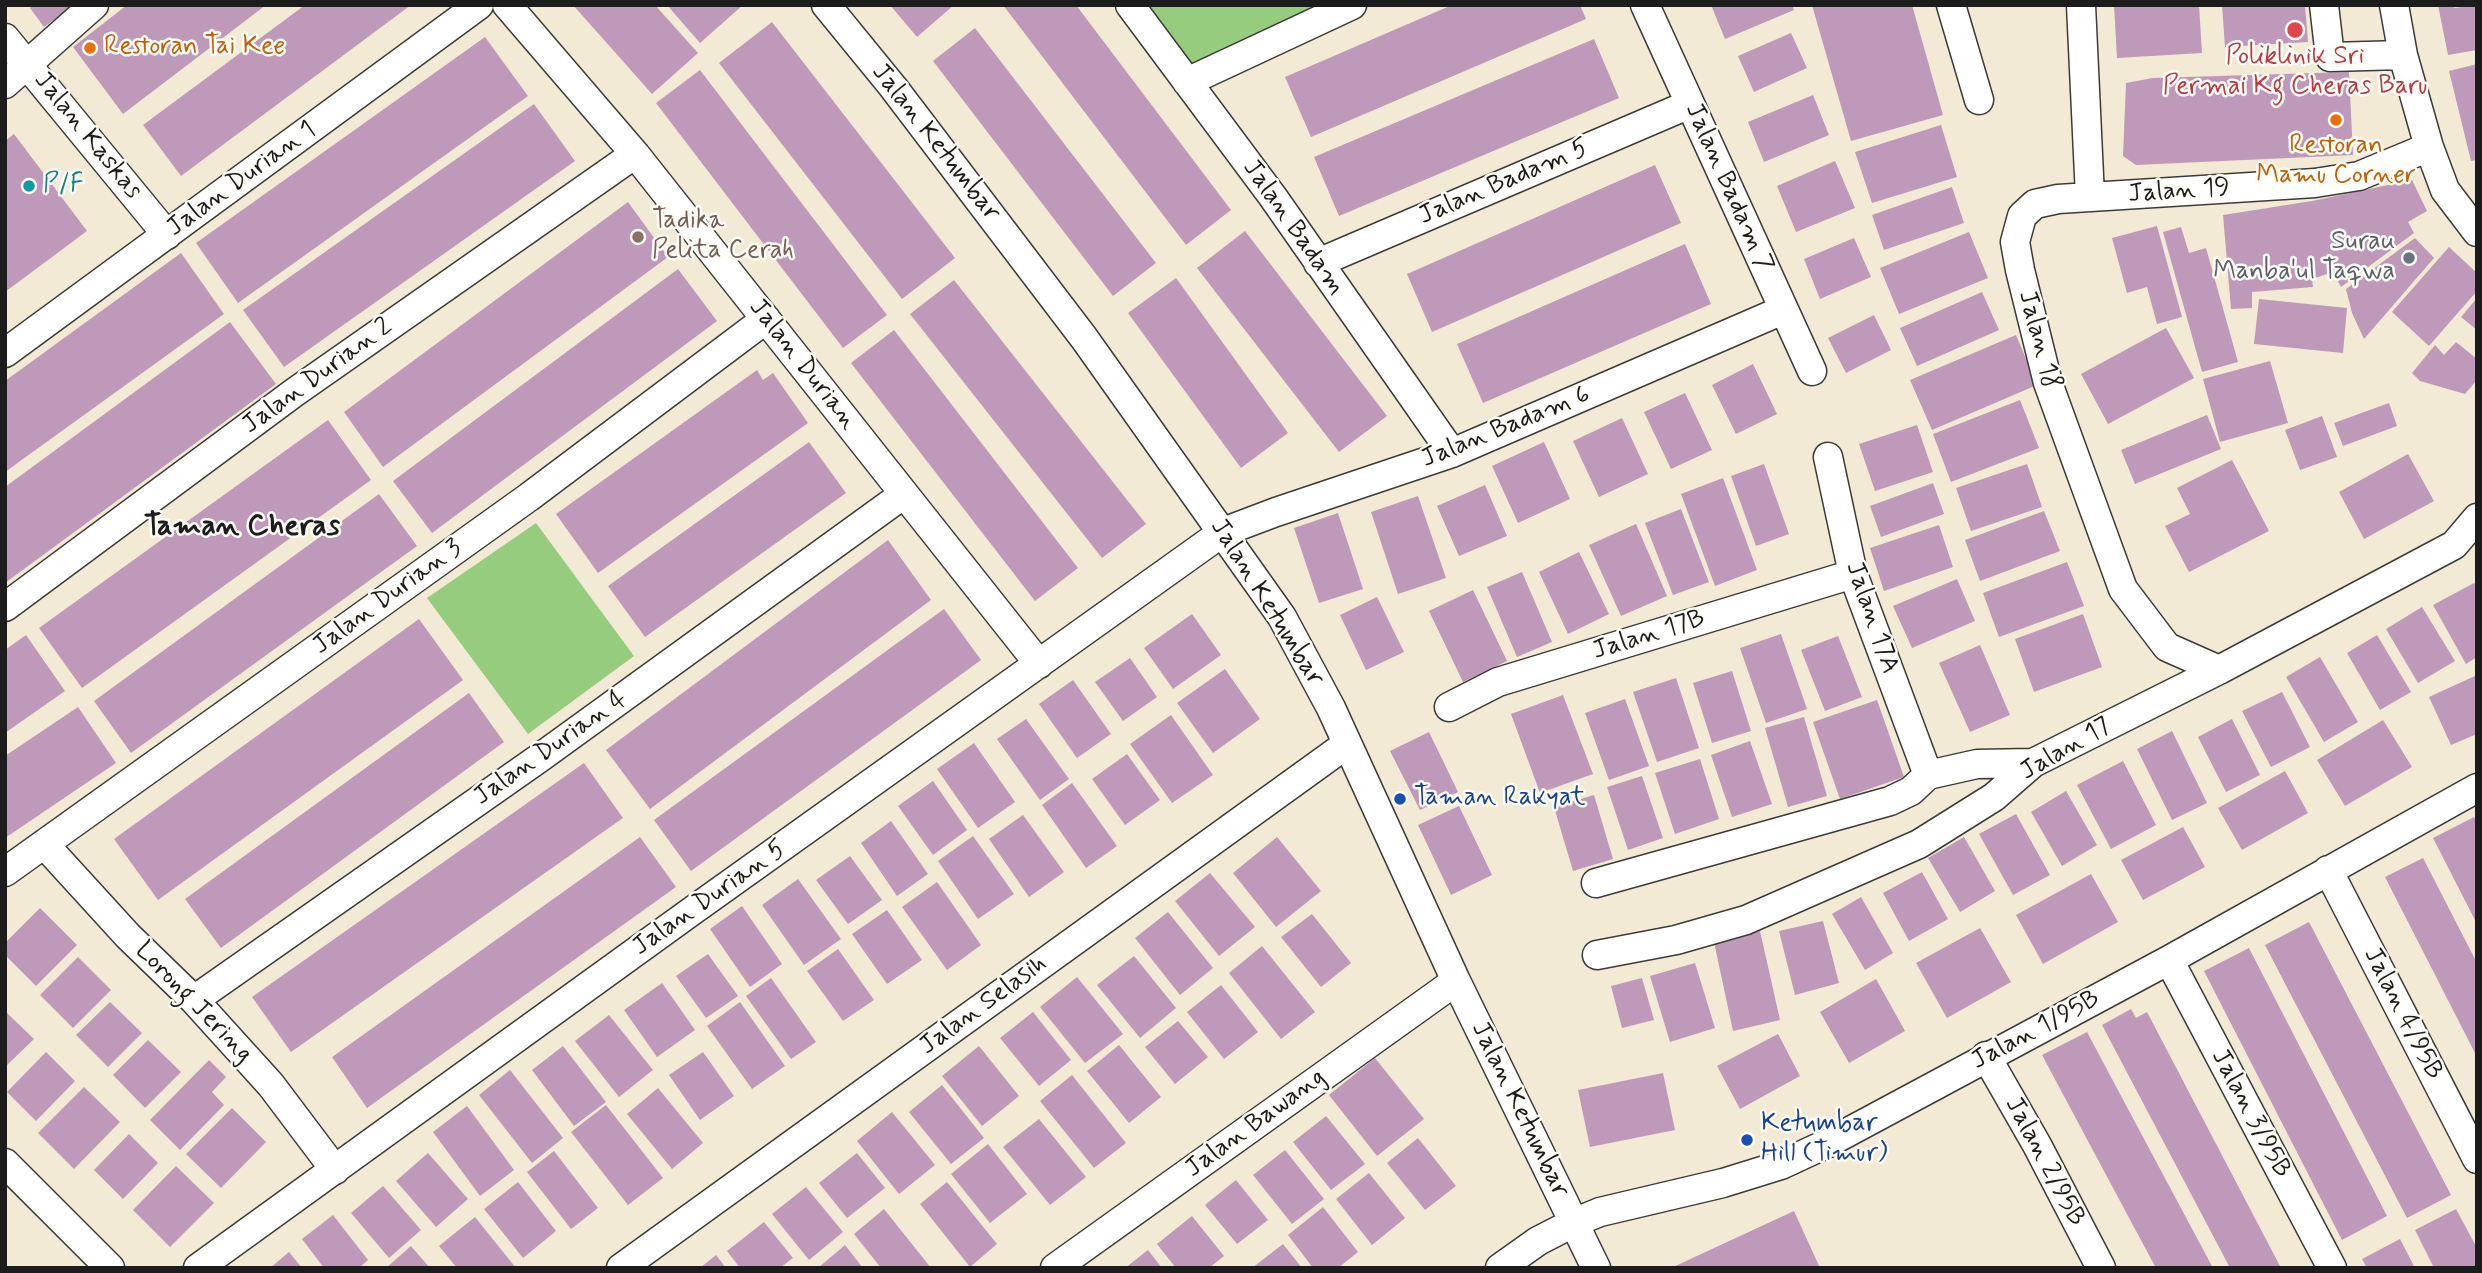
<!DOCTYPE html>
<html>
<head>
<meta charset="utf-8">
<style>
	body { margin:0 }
	#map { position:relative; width:2482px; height:1273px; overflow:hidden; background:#f2ead4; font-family:Mynerve,sans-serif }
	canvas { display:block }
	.frame { position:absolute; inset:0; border:7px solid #1c1c1c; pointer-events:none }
</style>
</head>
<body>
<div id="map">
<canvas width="2482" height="1273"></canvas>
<div class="frame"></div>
</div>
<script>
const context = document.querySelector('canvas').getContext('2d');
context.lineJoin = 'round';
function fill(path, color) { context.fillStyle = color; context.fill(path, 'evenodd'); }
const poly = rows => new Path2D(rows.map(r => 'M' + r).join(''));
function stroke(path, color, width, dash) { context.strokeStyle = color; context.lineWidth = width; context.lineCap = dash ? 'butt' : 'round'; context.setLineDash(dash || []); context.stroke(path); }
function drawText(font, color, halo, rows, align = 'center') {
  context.font = font + ' Mynerve,sans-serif'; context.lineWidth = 5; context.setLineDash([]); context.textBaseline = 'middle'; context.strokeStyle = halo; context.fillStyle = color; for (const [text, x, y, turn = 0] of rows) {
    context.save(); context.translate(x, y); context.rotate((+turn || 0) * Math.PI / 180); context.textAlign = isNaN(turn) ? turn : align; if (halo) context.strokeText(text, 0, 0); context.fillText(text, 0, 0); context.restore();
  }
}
const green = poly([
	[1130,5,1352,5,1187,82],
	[536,523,634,656,528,734,427,598]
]);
const building = poly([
	[34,5,74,5,44,27,30,8],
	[127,5,266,5,123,114,73,47],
	[305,5,411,5,181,176,143,125],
	[573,5,655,5,698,53,652,94],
	[667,5,743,5,700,43],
	[890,5,954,5,917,37],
	[1003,5,1076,5,1231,210,1186,245],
	[1452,5,1580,5,1586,19,1311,137,1285,77],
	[1711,5,1792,5,1794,10,1725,39],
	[1812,5,1912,5,1943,115,1851,141],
	[2114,5,2199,5,2202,53,2117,58],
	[2222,5,2305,5,2308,42,2225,47],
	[2438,5,2453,5,2454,8,2477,5,2477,50,2448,55],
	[772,22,955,258,902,299,719,63],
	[975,28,1156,263,1113,296,933,61],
	[1791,33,1807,68,1754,92,1738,56],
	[485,37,528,96,238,303,196,243],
	[1594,39,1619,98,1339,216,1314,157],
	[2477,64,2477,160,2471,161,2449,71],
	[700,70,887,315,843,348,656,103],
	[2349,72,2353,155,2136,165,2123,156,2126,83,2153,78],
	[1813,95,1829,135,1764,162,1748,122],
	[534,104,575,161,284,367,243,310],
	[1941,125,1957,177,1872,203,1855,152],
	[14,134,87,231,5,292,5,141],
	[1835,161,1855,208,1796,232,1777,186],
	[1655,165,1681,223,1432,332,1407,274],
	[2412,180,2427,211,2408,222,2414,233,2341,287,2333,272,2312,279,2313,287,2252,292,2252,308,2231,309,2223,215,2312,201],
	[1952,187,1964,223,1884,250,1872,215],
	[628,202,668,257,383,467,344,412],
	[2157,226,2182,317,2157,324,2147,287,2127,293,2112,238],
	[2181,227,2189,253,2206,248,2238,362,2202,372,2163,232],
	[1245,231,1387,416,1339,452,1197,268],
	[1969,232,1988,278,1899,314,1880,268],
	[1854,238,1871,277,1820,299,1804,259],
	[2415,238,2434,258,2364,339,2352,313,2346,289],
	[1685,244,1711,304,1483,403,1457,344],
	[2449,247,2477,273,2477,291,2429,346,2392,312],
	[181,253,224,314,5,472,5,381],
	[678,269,717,321,432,533,393,481],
	[1176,278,1288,433,1241,468,1128,313],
	[954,280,1146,524,1102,558,910,314],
	[1982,292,1999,330,1917,366,1900,328],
	[2477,298,2477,330,2461,317],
	[2259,299,2347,308,2343,353,2254,344],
	[1874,315,1891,350,1846,373,1828,338],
	[230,322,276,384,5,583,5,487],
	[2166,328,2194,378,2108,424,2081,374],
	[894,330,1078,568,1035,601,851,363],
	[2016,335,2037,385,1932,430,1910,380],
	[2456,342,2477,359,2477,380,2465,394,2420,381,2412,373,2435,345,2444,355],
	[2270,361,2288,423,2220,442,2203,379],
	[1753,364,1777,414,1736,434,1712,385],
	[757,370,763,380,773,373,808,423,598,573,556,514],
	[1685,393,1712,450,1671,469,1644,412],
	[2020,400,2039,448,1951,482,1933,434],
	[2389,403,2397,426,2343,446,2334,423],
	[2207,415,2221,449,2135,484,2121,450],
	[2322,416,2337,457,2300,470,2285,430],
	[1622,418,1648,474,1599,497,1573,441],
	[328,420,371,480,82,688,39,628],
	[1917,425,1933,472,1875,491,1859,444],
	[809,442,846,493,645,637,608,586],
	[1544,442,1570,499,1518,523,1492,466],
	[2408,454,2434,501,2364,539,2339,492],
	[2232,460,2269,531,2189,572,2165,526,2190,514,2177,488],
	[1764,464,1789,534,1756,546,1731,476],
	[2027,464,2042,507,1971,531,1956,488],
	[1723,478,1757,570,1715,586,1681,494],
	[1933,483,1944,514,1881,537,1870,506],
	[1485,485,1507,536,1459,556,1437,506],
	[379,494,417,546,131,753,94,701],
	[1418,496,1446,578,1398,594,1371,512],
	[1681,509,1709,582,1673,595,1645,523],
	[2044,511,2060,551,1980,581,1965,540],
	[1338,513,1363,589,1319,603,1294,528],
	[1636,524,1667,596,1621,616,1589,545],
	[1939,525,1953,567,1884,591,1870,548],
	[888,540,931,600,650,809,606,750],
	[1579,552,1609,614,1568,634,1539,572],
	[2067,562,2084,606,1999,637,1983,593],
	[1522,572,1552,642,1517,657,1487,587],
	[1957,579,1975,621,1912,648,1893,606],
	[2474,583,2477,587,2477,657,2466,664,2433,605],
	[1473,590,1507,661,1463,682,1429,611],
	[1377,597,1404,652,1366,670,1340,615],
	[2422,607,2455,661,2418,683,2386,629],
	[944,609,981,660,691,871,654,820],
	[1192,614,1221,655,1173,689,1144,648],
	[2083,614,2102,667,2034,692,2015,639],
	[419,619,463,680,158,900,114,839],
	[1781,634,1807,709,1766,723,1740,648],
	[26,635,65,691,5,733,5,650],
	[2377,635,2411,692,2380,710,2347,653],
	[1838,636,1862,697,1825,711,1801,650],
	[1980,645,2010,715,1970,732,1939,663],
	[2320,657,2358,722,2324,742,2286,677],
	[1130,658,1157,697,1123,721,1095,682],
	[1225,669,1260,719,1213,753,1177,703],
	[1732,671,1751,731,1712,743,1693,683],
	[2477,675,2477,734,2451,745,2429,697],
	[1676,678,1699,748,1657,762,1633,692],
	[1073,680,1111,734,1077,758,1039,704],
	[2282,692,2310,747,2271,767,2242,711],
	[469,693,504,742,221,948,185,899],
	[1563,695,1593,774,1540,793,1511,714],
	[1625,699,1649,766,1609,780,1585,713],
	[1877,700,1904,777,1840,799,1813,722],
	[78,707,116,763,5,838,5,756],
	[1171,715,1213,775,1172,803,1130,744],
	[1804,717,1827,796,1788,807,1765,728],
	[1026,719,1069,779,1040,800,997,739],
	[2232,719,2260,775,2226,792,2198,737],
	[2383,720,2412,767,2345,806,2317,760],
	[2172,731,2207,803,2172,820,2137,749],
	[1429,732,1458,792,1420,810,1390,751],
	[1750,741,1772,804,1732,817,1711,755],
	[974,743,1015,802,978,828,937,769],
	[1127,754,1160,800,1125,825,1092,779],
	[1700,759,1719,819,1675,834,1655,773],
	[2123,761,2156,825,2111,849,2077,785],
	[584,763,623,818,291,1052,252,997],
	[2285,771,2308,813,2242,850,2218,808],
	[1642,776,1663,838,1628,850,1607,787],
	[933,781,967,830,933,855,898,806],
	[1072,783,1117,846,1086,868,1042,805],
	[2066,791,2097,845,2062,866,2031,812],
	[1594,795,1613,859,1573,871,1554,807],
	[1459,806,1492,875,1451,895,1418,825],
	[2016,814,2050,875,2013,895,1979,834],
	[1023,815,1064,872,1029,897,989,839],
	[2474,817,2477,822,2477,924,2433,838],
	[891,821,928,874,897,896,861,843],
	[2183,827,2205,867,2143,900,2121,860],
	[973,836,1014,894,978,919,938,861],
	[640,837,676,887,367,1108,332,1057],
	[1277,837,1321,891,1276,927,1233,873],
	[1964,837,1995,891,1960,912,1928,858],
	[850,856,882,900,848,924,816,880],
	[2423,858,2477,963,2477,1057,2385,877],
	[1922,872,1948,919,1909,941,1883,893],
	[1210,873,1255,927,1219,956,1175,901],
	[2091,874,2118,922,2043,964,2016,915],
	[798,879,841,939,804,965,762,905],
	[937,882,981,945,947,970,902,907],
	[1861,897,1893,953,1865,970,1832,914],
	[742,906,782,964,750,987,710,929],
	[40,908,77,945,36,986,5,955,5,943],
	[887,910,922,960,887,984,852,934],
	[1168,912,1213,968,1180,995,1135,938],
	[1312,914,1351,963,1321,987,1281,937],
	[1823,921,1839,983,1795,995,1779,931],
	[2309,922,2451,1195,2407,1218,2265,945],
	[1980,928,2011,982,1947,1018,1916,963],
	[1760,931,1780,1020,1733,1031,1714,942],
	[1262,946,1315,1012,1281,1039,1229,973],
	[2249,948,2387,1216,2342,1240,2204,971],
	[838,949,874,1000,843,1021,807,971],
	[708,954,738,996,706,1018,676,976],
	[1134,956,1176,1008,1140,1038,1097,985],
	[78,957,111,990,73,1028,40,995],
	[1695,963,1715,1028,1670,1042,1650,976],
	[1077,977,1123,1034,1085,1063,1040,1007],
	[771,978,816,1042,791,1059,746,996],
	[1642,978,1654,1020,1622,1028,1611,986],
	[1876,979,1905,1031,1849,1063,1820,1012],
	[662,983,695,1030,657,1057,624,1010],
	[1221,985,1258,1032,1224,1059,1187,1012],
	[110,1002,142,1033,108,1067,76,1035],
	[740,1002,785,1066,752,1089,707,1026],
	[2131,1009,2136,1018,2147,1012,2281,1268,2230,1268,2102,1025],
	[5,1011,34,1039,5,1067],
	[1033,1012,1071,1060,1039,1086,1000,1038],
	[609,1015,653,1070,619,1097,575,1041],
	[1178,1021,1208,1057,1175,1084,1145,1047],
	[2087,1032,2128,1109,2213,1268,2156,1268,2128,1216,2042,1055],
	[1778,1034,1800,1076,1740,1109,1717,1066],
	[148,1040,181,1072,145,1108,113,1075],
	[1119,1045,1161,1097,1129,1123,1087,1071],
	[563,1046,606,1102,574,1126,532,1070],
	[979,1046,1019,1096,982,1126,942,1076],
	[46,1052,75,1081,36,1121,7,1092],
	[703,1052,734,1096,700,1120,669,1075],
	[1375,1058,1424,1119,1377,1156,1329,1095],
	[209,1060,226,1077,212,1092,224,1105,180,1150,150,1120],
	[510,1070,563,1138,532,1163,479,1095],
	[1663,1073,1675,1130,1590,1147,1578,1090],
	[1072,1075,1126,1143,1094,1168,1040,1101],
	[942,1085,984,1138,951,1164,909,1112],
	[84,1087,120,1122,74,1169,38,1133],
	[658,1088,703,1143,672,1169,627,1114],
	[606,1105,663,1178,628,1205,571,1132],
	[467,1106,514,1170,480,1196,433,1132],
	[232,1108,266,1142,221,1188,186,1154],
	[892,1112,935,1165,899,1194,857,1141],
	[1326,1116,1365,1164,1331,1190,1293,1142],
	[1039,1119,1086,1177,1050,1205,1003,1147],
	[129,1134,158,1163,123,1199,94,1170],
	[1418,1138,1456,1186,1425,1210,1387,1163],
	[988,1144,1027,1194,990,1223,951,1174],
	[1285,1150,1324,1199,1292,1224,1253,1175],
	[554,1151,598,1208,571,1229,527,1172],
	[428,1153,468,1199,436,1227,396,1181],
	[857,1153,885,1188,847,1218,819,1183],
	[176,1166,214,1203,170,1247,133,1210],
	[1369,1173,1405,1218,1372,1245,1336,1199],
	[1236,1180,1268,1220,1237,1244,1205,1205],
	[518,1182,556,1231,523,1258,484,1209],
	[947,1182,997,1244,970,1267,920,1204],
	[383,1186,421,1230,389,1258,351,1213],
	[806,1187,843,1232,809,1260,772,1214],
	[1323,1207,1358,1252,1338,1268,1313,1268,1288,1235],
	[884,1209,931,1268,881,1268,854,1234],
	[2456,1209,2477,1248,2477,1268,2434,1268,2415,1230],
	[1794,1211,1820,1268,1671,1268],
	[333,1215,368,1260,359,1268,324,1268,302,1239],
	[1192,1216,1224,1256,1209,1268,1176,1268,1157,1244],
	[475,1217,516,1268,457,1268,439,1246],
	[764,1222,793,1258,780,1268,740,1268,727,1251],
	[2400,1239,2415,1268,2367,1268,2362,1259],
	[1283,1244,1302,1268,1252,1268],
	[845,1245,863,1268,818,1268],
	[411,1246,430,1268,386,1268],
	[1148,1250,1162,1268,1125,1268],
	[289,1252,302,1268,270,1268],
	[716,1255,726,1268,700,1268]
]);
const minor = poly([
	[507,5,635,154,1039,664],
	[826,5,893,87,1084,338,1282,617,1331,708,1456,981,1596,1268],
	[1130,5,1273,197,1452,453],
	[1645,5,1812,371],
	[1951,5,1979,100],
	[2081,5,2090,197],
	[2324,5,2330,57,2403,55],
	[2394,5,2403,55,2429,147,2445,190,2477,232],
	[5,38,167,235],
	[1187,82,1352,5],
	[5,84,94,5],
	[1318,263,1690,104],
	[5,353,479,5],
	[1828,457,1853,574,1928,775],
	[5,607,295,392,635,154],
	[2219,670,2167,647,2123,589,2048,383,2020,270,2015,242,2022,216,2035,204,2058,199,2315,183,2359,176,2429,147],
	[1449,707,1498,682,1853,574],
	[44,844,128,936,194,1000,271,1085,335,1170],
	[2328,870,2477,1159],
	[5,872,529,497,766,319],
	[1596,883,1890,801,1911,791,1928,775,1977,764,2033,763],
	[1597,955,1676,940,1746,920,1919,844,1994,797,2033,763,2219,670,2454,545,2477,518],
	[2169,960,2332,1268],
	[194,1000,538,759,904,494],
	[1986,1056,2037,1145,2101,1268],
	[5,1163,110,1268],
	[198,1268,692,911,1223,532,1276,512,1452,453,1783,310],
	[621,1268,1347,744],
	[1055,1268,1456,981],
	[1500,1268,1538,1241,1573,1223,1600,1212,1723,1183,1781,1165,1826,1144,2169,960,2477,788]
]);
const markers = [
	[2295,30,9,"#e0444e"],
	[90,48,7,"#e8710a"],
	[2336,120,7,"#e8710a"],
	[29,186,7,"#0f9aa8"],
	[638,237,7,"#8d6e63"],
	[2409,258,7,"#6b7280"],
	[1400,799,7,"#1a4fb4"],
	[1747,1140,7,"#1a4fb4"]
];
const foodNames = [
	["Restoran Tai Kee",104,48],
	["Restoran",2336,147,"center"],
	["Mamu Corner",2336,177,"center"]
];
const healthNames = [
	["Poliklinik Sri",2295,58],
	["Permai Kg Cheras Baru",2295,88]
];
const streetNames = [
	["Jalan Kaskas",87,136,51],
	["Jalan Ketumbar",935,143,52],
	["Jalan Durian 1",242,180,-36],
	["Jalan Badam 5",1504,183,-23],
	["Jalan Badam 7",1728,188,66],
	["Jalan 19",2179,192,-4],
	["Jalan Badam",1293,228,55],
	["Jalan 18",2038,340,75],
	["Jalan Durian",802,365,52],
	["Jalan Durian 2",318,377,-36],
	["Jalan Badam 6",1506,428,-22],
	["Jalan Durian 3",388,598,-36],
	["Jalan Ketumbar",1266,603,58],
	["Jalan 17A",1871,618,71],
	["Jalan 17B",1649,636,-17],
	["Jalan Durian 4",551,749,-35],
	["Jalan 17",2066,750,-30],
	["Jalan Durian 5",710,899,-35],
	["Lorong Jering",193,1003,46],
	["Jalan Selasih",984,1006,-36],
	["Jalan 4/95B",2402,1014,63],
	["Jalan 1/95B",2036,1031,-28],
	["Jalan Ketumbar",1519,1110,64],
	["Jalan 3/95B",2250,1114,62],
	["Jalan Bawang",1256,1124,-36],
	["Jalan 2/95B",2044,1162,62]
];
const cultureNames = [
	["P/F",43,186]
];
const educationNames = [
	["Tadika",652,222],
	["Pelita Cerah",652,252]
];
const worshipNames = [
	["Surau",2395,243],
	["Manba'ul Taqwa",2395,273]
];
const transitNames = [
	["Taman Rakyat",1414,799],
	["Ketumbar",1761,1125],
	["Hill (Timur)",1761,1155]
];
const quarterNames = [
	["Taman Cheras",242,528]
];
fill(green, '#96cc7e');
fill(building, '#bf99ba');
stroke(minor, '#3c3b38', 31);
stroke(minor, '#fff', 28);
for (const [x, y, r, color] of markers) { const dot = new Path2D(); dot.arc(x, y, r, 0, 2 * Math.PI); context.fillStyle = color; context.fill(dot); stroke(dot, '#fdfcf7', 2.5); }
drawText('26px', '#c56008', '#fdfcf7', foodNames, 'left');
drawText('26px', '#be3a42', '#fdfcf7', healthNames);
drawText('26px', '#1c1c1c', '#fdfcf7', streetNames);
drawText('26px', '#0d838f', '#fdfcf7', cultureNames, 'left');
drawText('26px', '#785e54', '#fdfcf7', educationNames, 'left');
drawText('26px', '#5b616d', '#fdfcf7', worshipNames, 'right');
drawText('26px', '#164399', '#fdfcf7', transitNames, 'left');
drawText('bold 30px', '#1c1c1c', '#fdfcf7', quarterNames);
</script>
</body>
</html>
